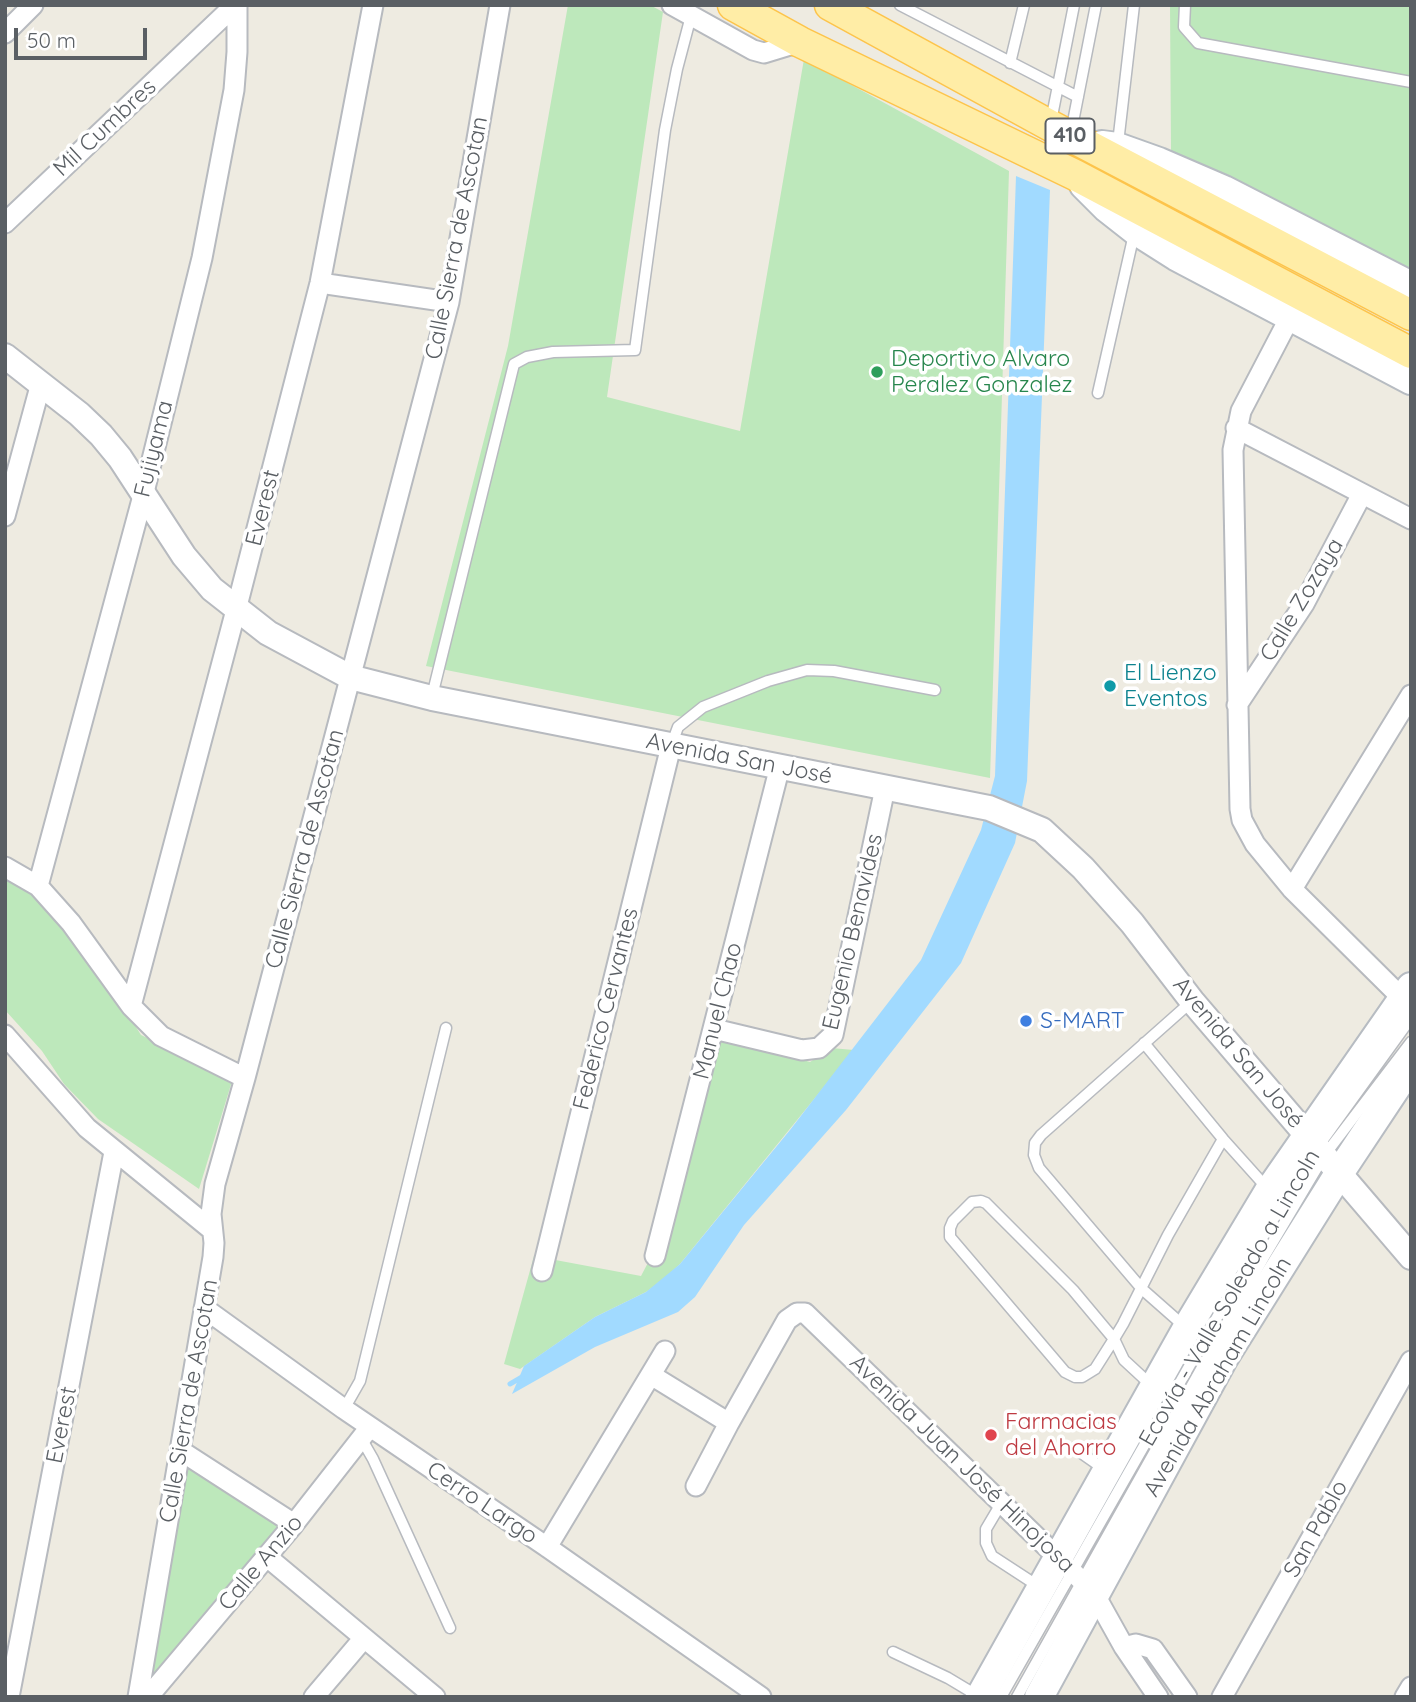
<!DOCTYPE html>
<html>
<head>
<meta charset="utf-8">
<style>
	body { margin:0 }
	#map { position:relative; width:1416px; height:1702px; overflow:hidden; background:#eeebe1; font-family:Quicksand,sans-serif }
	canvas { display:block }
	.frame { position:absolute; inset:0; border:7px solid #5a5f64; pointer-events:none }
	.scale { position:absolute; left:14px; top:28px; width:133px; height:32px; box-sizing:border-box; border:4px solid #5a5f64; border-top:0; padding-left:9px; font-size:21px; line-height:24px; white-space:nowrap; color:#5a5f64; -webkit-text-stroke:5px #fff; paint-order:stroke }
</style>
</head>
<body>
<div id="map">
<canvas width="1416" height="1702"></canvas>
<div class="frame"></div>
<div class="scale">50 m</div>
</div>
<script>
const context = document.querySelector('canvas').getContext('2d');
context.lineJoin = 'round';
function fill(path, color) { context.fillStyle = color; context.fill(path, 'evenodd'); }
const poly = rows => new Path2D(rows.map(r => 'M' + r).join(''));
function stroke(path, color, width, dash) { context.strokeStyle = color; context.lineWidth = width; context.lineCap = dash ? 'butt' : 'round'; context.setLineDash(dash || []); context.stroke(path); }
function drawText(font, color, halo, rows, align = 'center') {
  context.font = font + ' Quicksand,sans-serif'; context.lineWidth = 7; context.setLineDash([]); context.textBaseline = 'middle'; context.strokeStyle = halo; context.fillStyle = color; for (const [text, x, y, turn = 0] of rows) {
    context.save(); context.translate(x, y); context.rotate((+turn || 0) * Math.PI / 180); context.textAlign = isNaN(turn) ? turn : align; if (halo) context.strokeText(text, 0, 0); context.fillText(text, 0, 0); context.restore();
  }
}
const green = poly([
	[568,5,650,5,663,12,607,397,740,431,804,59,1009,171,990,778,426,666,508,346],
	[1170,5,1411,5,1411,269,1171,151],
	[5,874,23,883,83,943,141,1035,233,1078,199,1189,98,1119,64,1084,42,1051,5,1010],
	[719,1035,810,1062,831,1048,854,1050,680,1264,662,1281,646,1292,595,1317,520,1369,504,1364,534,1256,641,1276,651,1257],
	[188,1460,281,1523,144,1695]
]);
const water = poly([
	[1016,176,1050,190,1027,781,1015,843,961,963,846,1110,744,1225,695,1297,678,1312,595,1347,512,1394,524,1366,595,1317,646,1292,680,1264,790,1130,921,960,981,830,995,776]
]);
const stream = poly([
	[510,1384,522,1377]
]);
const service = poly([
	[900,5,1078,97],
	[1185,5,1184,27,1198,43,1411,82],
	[1010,63,1024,5],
	[1051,121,1074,5],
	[1071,132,1096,5],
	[1118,143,1134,5],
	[1098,393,1134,234],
	[432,696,514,364,527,357,553,352,635,350,665,130,677,69,691,16],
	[671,746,678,727,703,707,768,681,807,670,834,671,935,690],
	[1144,1043,1223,1139,1267,1188],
	[1184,1326,1142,1289,1039,1168,1034,1155,1035,1143,1041,1135,1191,1002],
	[1151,1385,1124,1360,1114,1339,1073,1290,986,1203,981,1201,972,1202,953,1221,950,1228,950,1237,1065,1372,1075,1377,1082,1377,1095,1369,1114,1339,1123,1324,1168,1235,1223,1139],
	[344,1409,360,1381,446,1028],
	[361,1438,373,1459,450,1628],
	[1074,1448,1104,1469],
	[1002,1502,986,1529,986,1543,992,1556,1038,1586],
	[893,1652,948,1678,978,1696],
	[1001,1697,1265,1233,1317,1148,1411,1018],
	[1017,1697,1264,1257,1324,1156,1411,1042]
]);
const minor = poly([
	[672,5,753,50,764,53,800,42],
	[5,33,33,5],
	[5,223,235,5],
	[320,283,449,302],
	[1290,317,1241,411,1233,450,1240,809,1242,820,1255,844,1292,889,1403,999],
	[1236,428,1411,519],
	[5,516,41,383],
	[1237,705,1304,604,1362,494],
	[5,867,38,886,71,923,131,1006,161,1036,245,1078],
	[38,886,144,492,202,258,234,90,237,52,237,5],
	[1292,889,1411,695],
	[131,1006,236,610,320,283,373,5],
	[714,1029,802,1050,819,1048,833,1035,885,788],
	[5,1035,87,1128,212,1230],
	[655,1256,780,766],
	[542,1271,671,746],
	[204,1308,344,1409,547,1547,761,1697],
	[651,1375,729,1423],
	[181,1451,294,1524],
	[696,1486,729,1423,787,1320,797,1313,805,1313,1081,1580,1095,1595,1124,1647,1158,1697],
	[547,1547,665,1351],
	[266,1556,435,1697],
	[1124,1647,1136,1644,1153,1649,1187,1697],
	[9,1697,114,1152],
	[138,1697,213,1257,214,1243,211,1214,215,1184,245,1078,449,302,500,5],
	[148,1697,294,1524,370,1427],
	[314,1697,364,1638],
	[1222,1697,1411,1361],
	[1405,1697,1411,1687]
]);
const tertiary = poly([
	[5,356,79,414,101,435,120,458,184,556,212,589,268,633,350,677,432,698,989,808,1042,830,1083,868,1132,923,1192,1001,1411,1257]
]);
const secondary = poly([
	[1102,145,1117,147,1159,162,1224,190,1411,286],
	[1084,185,1107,208,1135,230,1176,256,1411,380],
	[980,1697,1191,1321,1269,1191,1411,987],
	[1039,1697,1223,1359,1340,1172,1411,1065]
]);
const primary = poly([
	[733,5,800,42,1075,175,1411,353],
	[830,5,1051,126,1411,315]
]);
const markers = [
	[877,372,7,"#2e9e5b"],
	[1110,686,7,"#0f9aa8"],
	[1026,1021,7,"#3f7fe0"],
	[991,1435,7,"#e0444e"]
];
const shields = [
	[1070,136,49]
];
const shieldNames = [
	["410",1070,136]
];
const streetNames = [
	["Mil Cumbres",105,128,-43],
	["Calle Sierra de Ascotan",457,238,-79],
	["Fujiyama",154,449,-76],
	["Everest",263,508,-76],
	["Calle Zozaya",1302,600,-59],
	["Avenida San José",739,759,11],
	["Calle Sierra de Ascotan",305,849,-75],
	["Eugenio Benavides",853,932,-77],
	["Federico Cervantes",606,1009,-76],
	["Manuel Chao",718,1011,-76],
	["Avenida San José",1238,1053,50],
	["Ecovía - Valle Soleado a Lincoln",1230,1298,-60],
	["Avenida Abraham Lincoln",1218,1377,-60],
	["Calle Sierra de Ascotan",189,1401,-80],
	["Everest",62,1425,-79],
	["Avenida Juan José Hinojosa",962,1464,44],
	["Cerro Largo",482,1503,34],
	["San Pablo",1316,1529,-61],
	["Calle Anzio",261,1563,-50]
];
const leisureNames = [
	["Deportivo Alvaro",891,359],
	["Peralez Gonzalez",891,385]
];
const cultureNames = [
	["El Lienzo",1124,673],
	["Eventos",1124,699]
];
const shopNames = [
	["S-MART",1040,1021]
];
const healthNames = [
	["Farmacias",1005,1422],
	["del Ahorro",1005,1448]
];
fill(green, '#bde8bb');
fill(water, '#a1daff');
stroke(stream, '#a1daff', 5);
stroke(service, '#b7babf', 13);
stroke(minor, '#b7babf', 23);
stroke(tertiary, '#b7babf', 28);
stroke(secondary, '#b7bcc2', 32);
stroke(primary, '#fdc44b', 33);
stroke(service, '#fff', 10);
stroke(minor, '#fff', 19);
stroke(tertiary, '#fff', 24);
stroke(secondary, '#fff', 28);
stroke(primary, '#ffeda6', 30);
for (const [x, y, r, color] of markers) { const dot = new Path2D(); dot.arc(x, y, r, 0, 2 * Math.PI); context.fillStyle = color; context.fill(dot); stroke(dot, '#fff', 2.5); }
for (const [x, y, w] of shields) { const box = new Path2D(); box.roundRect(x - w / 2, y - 17.5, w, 35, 5); context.fillStyle = '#fff'; context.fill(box); stroke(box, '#5a5f64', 2); }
drawText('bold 21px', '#5a5f64', null, shieldNames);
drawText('23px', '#5a5f64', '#fff', streetNames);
drawText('23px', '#27864d', '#fff', leisureNames, 'left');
drawText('23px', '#0d838f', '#fff', cultureNames, 'left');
drawText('23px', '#366cbe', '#fff', shopNames, 'left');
drawText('23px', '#be3a42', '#fff', healthNames, 'left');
</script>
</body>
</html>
